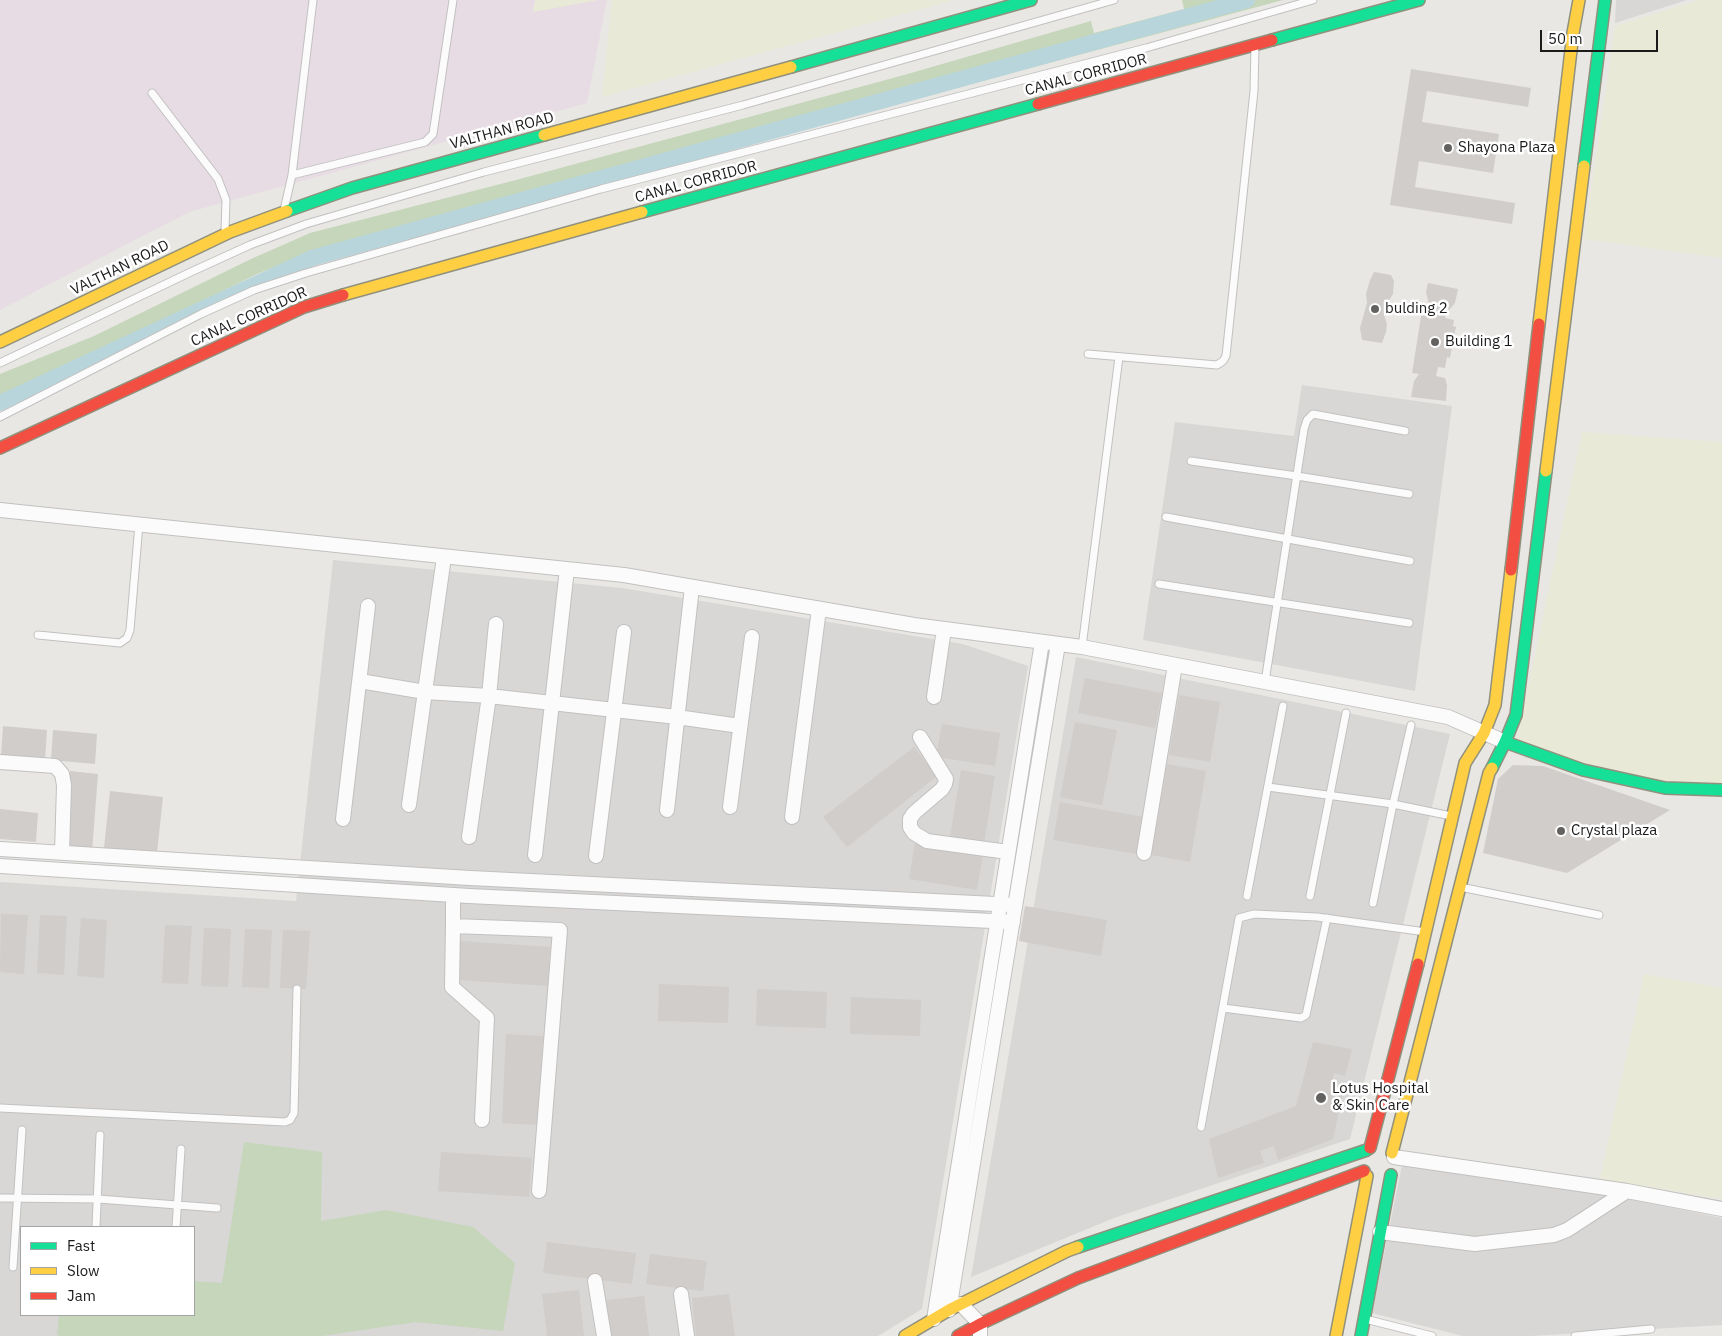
<!DOCTYPE html>
<html>
<head>
<meta charset="utf-8">
<style>
	body { margin:0 }
	#map { position:relative; width:1722px; height:1336px; overflow:hidden; background:#e9e7e4; font-family:"IBM Plex Sans",sans-serif }
	canvas { display:block }
	.legend { position:absolute; left:20px; top:1226px; width:175px; height:90px; box-sizing:border-box; background:#fff; border:1px solid #a4a4a4; margin:0; padding:6px 9px; list-style:none; font-size:15px; color:#1b1b1b }
	.legend li { display:flex; align-items:center; gap:10px; height:25px }
	.legend b { width:25px; border:1px solid #a4a4a4 }
	.scale { position:absolute; left:1540px; top:30px; width:118px; height:22px; box-sizing:border-box; border:2px solid #1b1b1b; border-top:0; padding-left:6px; font-size:15px; line-height:18px; white-space:nowrap; color:#1b1b1b; -webkit-text-stroke:4px #fff; paint-order:stroke }
</style>
</head>
<body>
<div id="map">
<canvas width="1722" height="1336"></canvas>
<ul class="legend">
<li><b style="height:6px;background:#16e098"></b>Fast</li>
<li><b style="height:6px;background:#ffcf43"></b>Slow</li>
<li><b style="height:6px;background:#f24e42"></b>Jam</li>
</ul>
<div class="scale">50 m</div>
</div>
<script>
const context = document.querySelector('canvas').getContext('2d');
context.lineJoin = 'round';
function fill(path, color) { context.fillStyle = color; context.fill(path, 'evenodd'); }
const poly = rows => new Path2D(rows.map(r => 'M' + r).join(''));
function stroke(path, color, width, dash) { context.strokeStyle = color; context.lineWidth = width; context.lineCap = dash ? 'butt' : 'round'; context.setLineDash(dash || []); context.stroke(path); }
function drawText(font, color, halo, rows, align = 'center') {
  context.font = font + ' "IBM Plex Sans",sans-serif'; context.lineWidth = 5; context.setLineDash([]); context.textBaseline = 'middle'; context.strokeStyle = halo; context.fillStyle = color; for (const [text, x, y, turn = 0] of rows) {
    context.save(); context.translate(x, y); context.rotate((+turn || 0) * Math.PI / 180); context.textAlign = isNaN(turn) ? turn : align; if (halo) context.strokeText(text, 0, 0); context.fillText(text, 0, 0); context.restore();
  }
}
const residential = poly([
	[1616,0,1687,0,1615,23],
	[1302,385,1452,406,1415,691,1143,640,1175,422,1294,436],
	[333,560,622,588,963,644,1028,666,922,1309,878,1336,0,1336,0,882,296,901],
	[21,1227,194,1227,194,1315,21,1315],
	[1076,657,1450,734,1350,1139,1114,1218,971,1277],
	[1402,1165,1607,1194,1722,1218,1722,1325,1530,1336,1463,1336,1372,1313]
]);
const industrial = poly([
	[0,0,607,0,587,103,189,212,0,310]
]);
const farmland = poly([
	[535,0,598,0,533,12],
	[612,0,954,0,602,97],
	[1699,0,1722,0,1722,258,1584,239,1615,26],
	[1582,432,1722,442,1722,784,1666,782,1584,764,1517,740],
	[1644,974,1722,988,1722,1199,1600,1179]
]);
const forest = poly([
	[1182,0,1283,0,826,123,740,145,604,175,309,253,257,274,0,401,0,374,94,336,251,259,310,233,516,180,904,75,1091,21,1094,33,1184,9],
	[244,1142,322,1152,321,1221,386,1210,473,1227,515,1263,503,1331,416,1322,322,1336,60,1336,57,1334,59,1315,194,1315,194,1281,222,1283]
]);
const canal = poly([
	[0,403,312,258,1247,0]
]);
const building = poly([
	[1411,69,1531,88,1528,107,1427,91,1422,122,1499,134,1493,173,1419,161,1415,187,1515,203,1512,224,1390,205],
	[1374,272,1391,275,1394,281,1393,294,1386,305,1384,315,1387,324,1386,332,1382,343,1362,340,1360,328,1367,303,1366,294,1370,280],
	[1428,283,1458,289,1455,303,1450,309,1446,311,1445,318,1454,320,1453,326,1456,327,1450,358,1447,357,1445,368,1438,367,1436,376,1445,378,1447,385,1446,401,1411,397,1414,381,1419,374,1412,373,1423,304,1429,305,1426,292],
	[1085,678,1162,693,1155,728,1078,713],
	[1179,695,1220,702,1210,762,1169,755],
	[1075,722,1117,730,1102,805,1060,797],
	[942,724,1000,733,995,766,936,757],
	[3,726,47,730,45,760,1,756],
	[53,730,97,734,95,764,51,760],
	[914,747,937,776,847,847,823,817],
	[1167,764,1206,771,1190,862,1151,855],
	[1513,765,1543,766,1670,810,1567,873,1483,853,1498,779],
	[961,770,995,776,984,843,950,837],
	[70,771,98,774,92,852,64,849],
	[110,791,163,797,157,853,104,848],
	[1060,802,1149,818,1143,855,1053,840],
	[0,809,38,813,36,842,0,839],
	[915,843,983,854,977,890,909,879],
	[1025,906,1107,920,1101,956,1019,941],
	[1,914,28,915,24,974,0,972],
	[40,915,67,916,64,975,37,973],
	[81,918,107,920,104,978,77,976],
	[165,925,192,926,188,984,162,983],
	[204,928,231,929,228,987,201,986],
	[245,929,272,930,269,988,242,987],
	[283,930,310,931,306,989,280,988],
	[459,941,550,947,548,986,457,980],
	[659,984,729,987,728,1023,658,1021],
	[757,989,827,992,826,1028,756,1026],
	[851,997,921,1000,920,1036,850,1034],
	[506,1034,543,1036,538,1125,502,1123],
	[1313,1042,1352,1049,1345,1076,1334,1073,1331,1090,1343,1092,1333,1139,1278,1160,1274,1146,1260,1151,1264,1163,1218,1178,1209,1139,1296,1106],
	[441,1152,532,1158,529,1197,438,1191],
	[547,1242,636,1253,632,1284,543,1273],
	[650,1254,707,1261,703,1291,646,1284],
	[579,1290,584,1336,547,1336,542,1294],
	[729,1294,735,1336,696,1336,692,1298],
	[644,1296,649,1336,611,1336,606,1300]
]);
const lane = poly([
	[152,93,218,179,226,200,225,231],
	[292,175,425,142,433,134,453,0],
	[284,210,292,175,313,0],
	[1088,354,1217,365,1223,361,1226,356,1254,91,1255,45],
	[0,363,193,271,250,245,306,224,484,172,743,105,1114,0],
	[0,417,201,314,254,290,306,273,601,189,1146,48,1313,0],
	[1191,461,1297,476,1409,494],
	[1166,517,1410,561],
	[1159,584,1409,623],
	[38,635,120,643,127,638,130,630,139,524],
	[1082,647,1119,357],
	[1265,682,1304,429,1307,420,1313,414,1405,431],
	[1268,787,1393,804,1451,816],
	[1460,887,1599,915],
	[1247,896,1283,706],
	[1310,896,1346,713],
	[1373,903,1393,804,1411,725],
	[1223,1008,1301,1018,1306,1015,1327,918],
	[0,1108,285,1122,290,1120,294,1113,297,989],
	[1201,1127,1239,918,1254,914,1317,917,1426,932],
	[0,1198,98,1199,217,1208],
	[96,1227,100,1135],
	[176,1227,181,1149],
	[13,1267,22,1130],
	[1365,1319,1432,1336],
	[1575,1336,1651,1329]
]);
const street = poly([
	[0,510,624,575,914,625,1082,647,1448,717,1505,742],
	[360,681,425,692,489,696,677,717,740,726],
	[934,697,944,629],
	[920,737,946,779,945,784,942,789,914,813,910,819,910,827,914,833,927,841,1008,852],
	[0,762,55,766,62,774,64,785,62,853],
	[409,805,444,557],
	[730,807,752,637],
	[667,810,692,587],
	[792,817,819,609],
	[343,819,368,606],
	[469,837,489,696,496,624],
	[0,849,470,878,1015,905],
	[1144,853,1175,665],
	[535,855,567,569],
	[596,856,624,632],
	[0,866,469,896,1013,922],
	[453,895,453,926,560,930,539,1191],
	[453,926,452,987,487,1018,482,1120],
	[1394,1157,1627,1191,1722,1209],
	[1380,1232,1475,1244,1554,1235,1567,1230,1627,1191],
	[595,1281,604,1336],
	[681,1294,687,1336],
	[961,1304,980,1324,980,1336],
	[949,1310,1058,644],
	[934,1319,1042,642]
]);
const fast = poly([
	[1272,40,1419,0],
	[791,67,1031,0],
	[1584,166,1605,0],
	[287,211,352,188,544,135],
	[642,212,1038,104],
	[1505,742,1583,770,1665,788,1722,790],
	[1492,768,1505,742,1516,715,1546,471],
	[1078,1247,1367,1150],
	[1361,1336,1391,1175]
]);
const slow = poly([
	[544,135,791,67],
	[343,295,642,212],
	[1539,324,1573,33,1579,0],
	[0,342,230,232,287,211],
	[1546,471,1584,166],
	[1418,964,1465,763,1484,733,1495,705,1511,570],
	[1392,1153,1489,773,1492,768],
	[905,1336,949,1310,1067,1251,1078,1247],
	[1336,1336,1367,1176]
]);
const jam = poly([
	[1038,104,1272,40],
	[0,448,304,307,343,295],
	[1511,570,1539,324],
	[1370,1148,1418,964],
	[958,1336,980,1324,1078,1278,1364,1171]
]);
const markers = [
	[1448,148,5,"#636261"],
	[1375,309,5,"#636261"],
	[1435,342,5,"#636261"],
	[1561,831,5,"#636261"],
	[1321,1098,6,"#636261"]
];
const streetNames = [
	["CANAL CORRIDOR",1086,75,-15],
	["VALTHAN ROAD",502,131,-15],
	["CANAL CORRIDOR",696,182,-15],
	["VALTHAN ROAD",120,268,-26],
	["CANAL CORRIDOR",249,317,-24]
];
const poiNames = [
	["Shayona Plaza",1458,148],
	["bulding 2",1385,309],
	["Building 1",1445,342],
	["Crystal plaza",1571,831],
	["Lotus Hospital",1332,1089],
	["& Skin Care",1332,1106]
];
fill(residential, '#d8d7d5');
fill(industrial, '#e7dce3');
fill(farmland, '#e9e9d7');
fill(forest, '#c5d6ba');
stroke(canal, '#b8d5db', 16);
fill(building, '#d0cdcb');
stroke(lane, '#c2c1c0', 9);
stroke(street, '#c2c1c0', 16);
stroke(fast, '#90917d', 14);
stroke(slow, '#90917d', 14);
stroke(jam, '#90917d', 14);
stroke(lane, '#fcfbfb', 7);
stroke(street, '#fcfbfb', 14);
stroke(fast, '#16e098', 11);
stroke(slow, '#ffcf43', 11);
stroke(jam, '#f24e42', 11);
for (const [x, y, r, color] of markers) { const dot = new Path2D(); dot.arc(x, y, r, 0, 2 * Math.PI); context.fillStyle = color; context.fill(dot); stroke(dot, '#fff', 2); }
drawText('15px', '#1b1b1b', '#fff', streetNames);
drawText('15px', '#1b1b1b', '#fff', poiNames, 'left');
</script>
</body>
</html>
